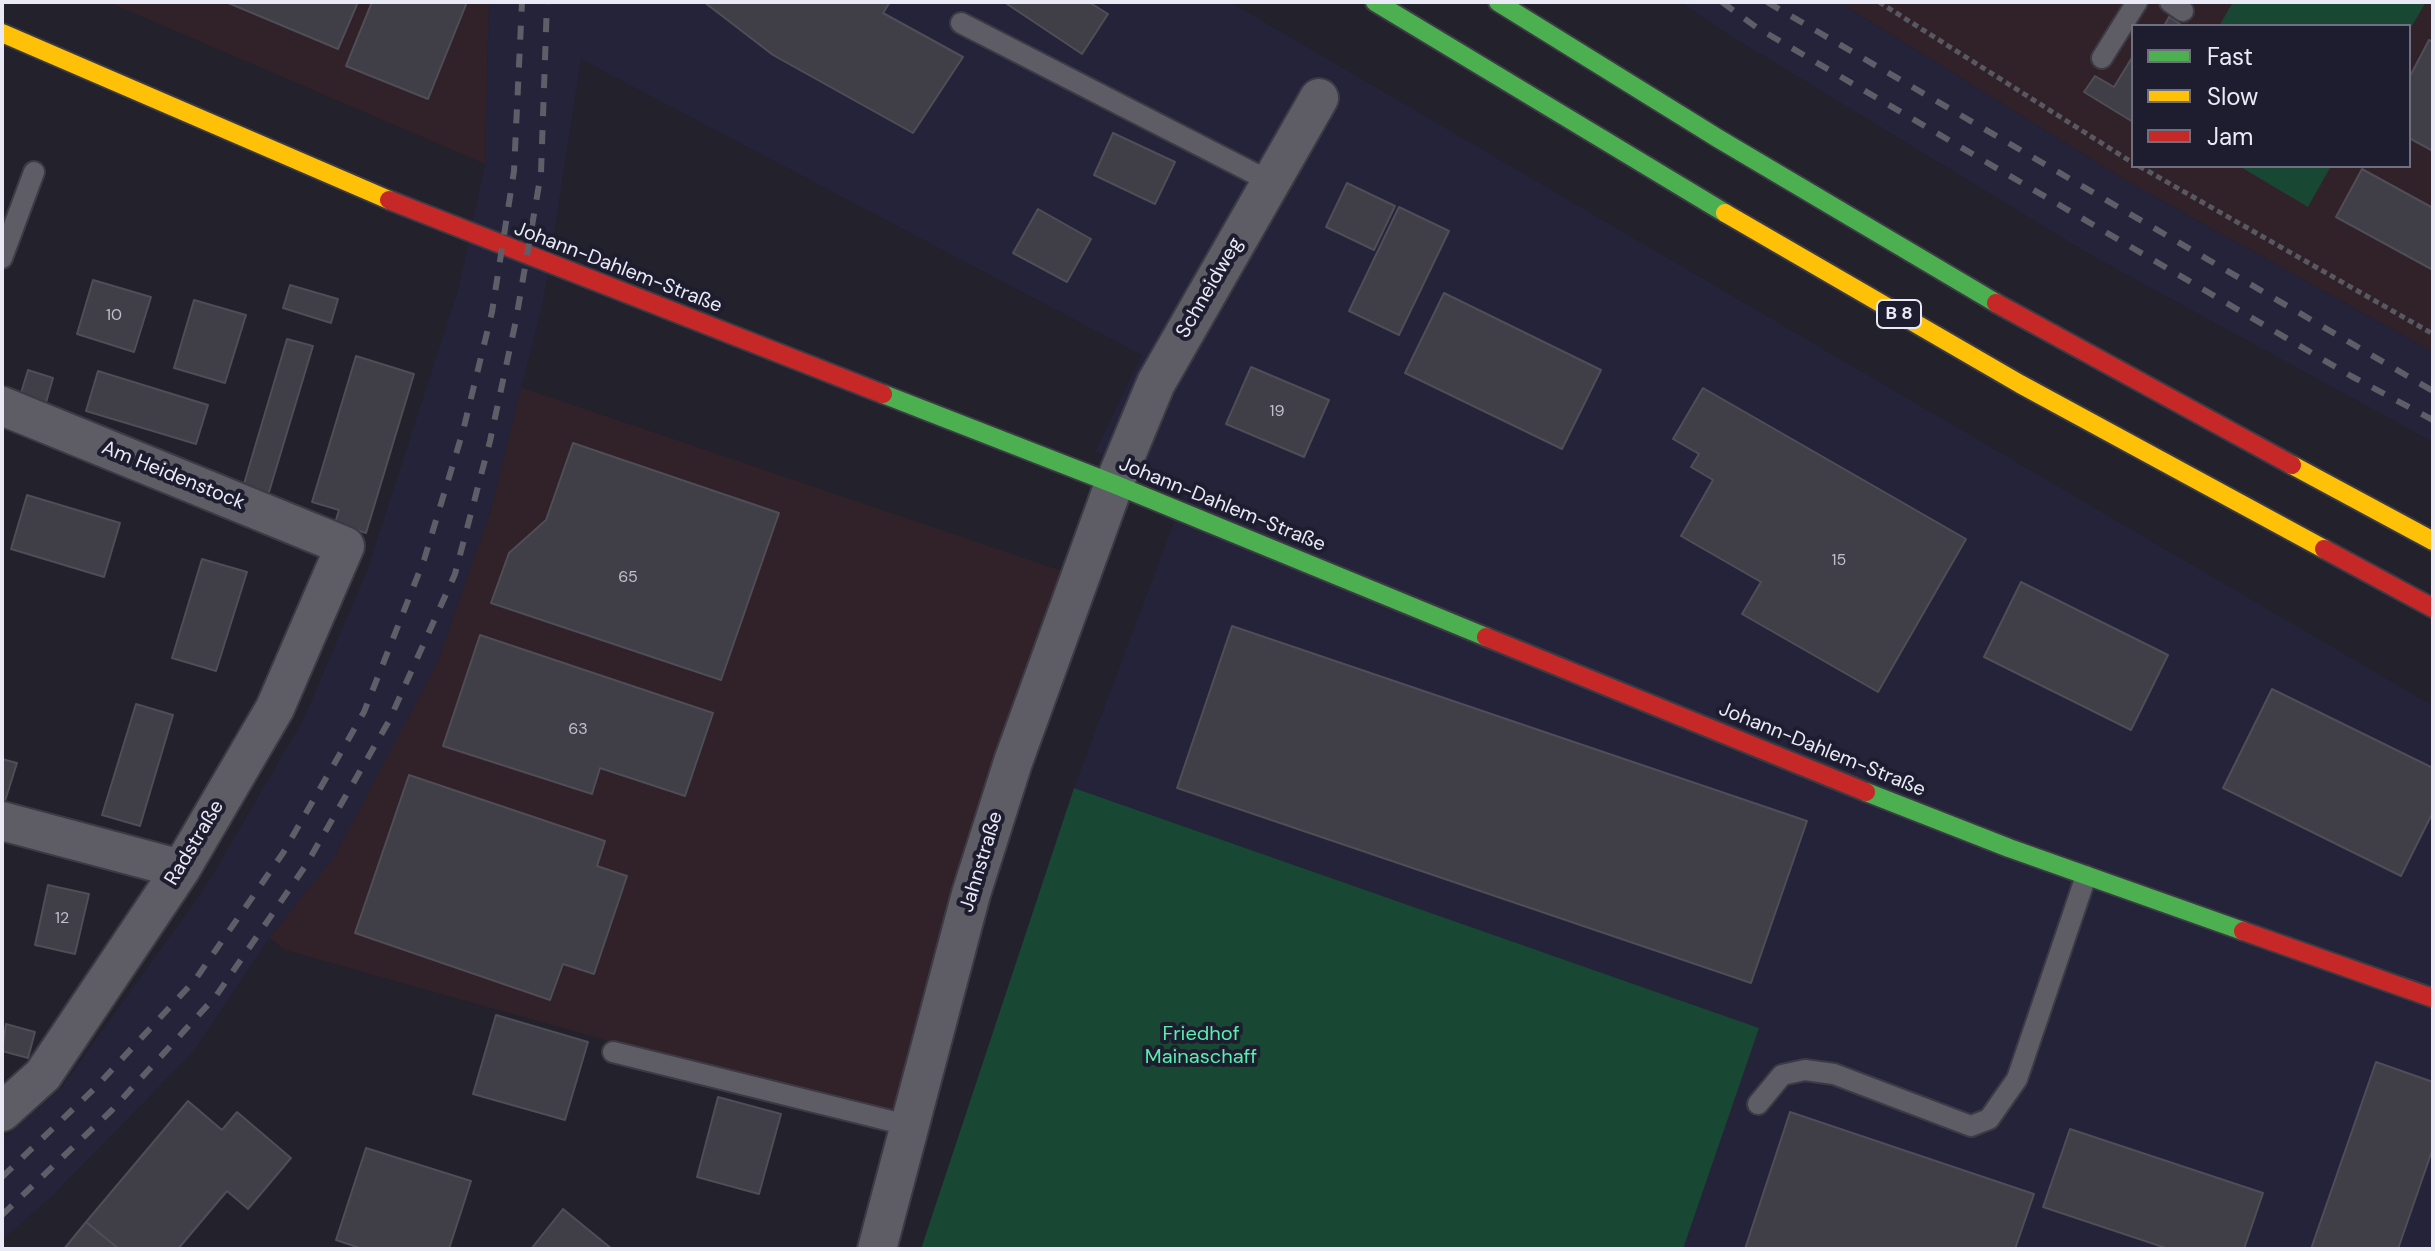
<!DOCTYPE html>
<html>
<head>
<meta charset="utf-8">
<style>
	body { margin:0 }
	#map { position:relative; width:2435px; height:1251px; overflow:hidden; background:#22212c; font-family:"DM Sans",sans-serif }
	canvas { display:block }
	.frame { position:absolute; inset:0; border:4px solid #eaeaf7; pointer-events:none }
	.legend { position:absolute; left:2131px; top:24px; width:280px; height:144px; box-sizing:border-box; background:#1e1d30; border:2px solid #706f80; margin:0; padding:10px 14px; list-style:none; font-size:24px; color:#eaeaf7 }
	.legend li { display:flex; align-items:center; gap:16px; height:40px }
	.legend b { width:40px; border:2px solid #706f80 }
</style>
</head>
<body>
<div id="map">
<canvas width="2435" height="1251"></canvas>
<div class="frame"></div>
<ul class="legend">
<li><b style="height:10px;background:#4caf50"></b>Fast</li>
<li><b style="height:10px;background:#ffc107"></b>Slow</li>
<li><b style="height:10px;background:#c62828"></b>Jam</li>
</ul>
</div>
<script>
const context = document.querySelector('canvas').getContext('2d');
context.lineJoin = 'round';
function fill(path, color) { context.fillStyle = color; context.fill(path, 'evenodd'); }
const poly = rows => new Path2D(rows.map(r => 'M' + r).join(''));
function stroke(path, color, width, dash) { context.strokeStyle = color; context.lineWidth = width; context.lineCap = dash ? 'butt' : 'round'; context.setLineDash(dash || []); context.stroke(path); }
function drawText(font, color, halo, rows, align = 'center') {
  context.font = font + ' "DM Sans",sans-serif'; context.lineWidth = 8; context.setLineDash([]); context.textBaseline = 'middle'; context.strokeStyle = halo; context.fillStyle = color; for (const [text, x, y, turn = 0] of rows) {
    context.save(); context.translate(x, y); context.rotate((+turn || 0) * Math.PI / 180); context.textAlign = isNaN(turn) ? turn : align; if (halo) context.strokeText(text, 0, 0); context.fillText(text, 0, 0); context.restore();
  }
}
const commercial = poly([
	[108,2,489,2,485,164],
	[1839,2,2433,2,2433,352,2125,180],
	[2133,26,2409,26,2409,166,2133,166],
	[520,387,1080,577,907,1125,285,950,269,938,333,857,381,766,490,513]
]);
const built = poly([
	[489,2,1230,2,2433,706,2433,1249,1683,1249,1758,1028,1074,788,1188,485,1095,452,1142,355,581,59,544,297,490,513,437,663,334,857,269,938,193,1052,53,1195,2,1240,2,1140,61,1088,206,886,303,720,367,571,459,287,485,164],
	[1681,2,1839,2,2125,180,2433,352,2433,442,2091,255,1728,34]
]);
const green = poly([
	[2233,2,2426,2,2409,31,2409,26,2219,26],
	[2239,166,2331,166,2308,207],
	[1074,788,1759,1028,1683,1249,921,1249]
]);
const building = poly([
	[226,2,358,2,338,49,226,2],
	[372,2,467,2,428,99,346,66,372,2],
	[704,2,890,2,883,13,963,57,913,133,773,55,704,2],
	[1004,2,1089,2,1108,14,1082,54,1004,2],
	[2169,17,2183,26,2164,26,2169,17],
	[2429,40,2433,42,2433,151,2409,138,2409,78,2429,40],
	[2133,56,2133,122,2084,92,2095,76,2114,87,2133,56],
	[1113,133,1175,162,1155,204,1094,175,1113,133],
	[2362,169,2433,208,2433,270,2336,217,2362,169],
	[1347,183,1395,206,1374,250,1326,227,1347,183],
	[1399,207,1449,231,1399,335,1349,311,1399,207],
	[1038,209,1091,239,1067,282,1013,253,1038,209],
	[93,280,151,297,134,352,77,334,93,280],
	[290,285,338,299,331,323,283,308,290,285],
	[1444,293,1601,370,1562,449,1405,373,1444,293],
	[194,300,246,315,225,383,174,368,194,300],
	[287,339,313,346,266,502,241,494,287,339],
	[356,356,414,374,366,533,335,523,339,510,312,502,356,356],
	[1251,367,1329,400,1304,457,1226,424,1251,367],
	[28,370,53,378,43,413,17,406,28,370],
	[98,371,208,405,196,444,86,411,98,371],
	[1703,388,1966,539,1878,692,1742,614,1761,582,1681,536,1713,480,1691,467,1699,454,1673,439,1703,388],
	[573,443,779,513,721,680,491,603,509,553,546,520,573,443],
	[27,495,120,523,104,577,11,549,27,495],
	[202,559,247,572,216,671,172,658,202,559],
	[2021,582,2168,655,2131,730,1984,657,2021,582],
	[1232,626,1807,821,1751,983,1177,788,1232,626],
	[480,635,713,713,685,796,600,768,592,794,443,746,480,635],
	[2272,689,2433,768,2433,812,2401,876,2223,788,2272,689],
	[136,704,173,715,140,826,102,815,136,704],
	[2,759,17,763,4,804,2,803,2,759],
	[409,775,605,841,597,866,627,876,594,974,563,964,550,1000,355,933,409,775],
	[48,885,89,894,75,954,35,945,48,885],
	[496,1015,588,1042,565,1120,473,1094,496,1015],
	[6,1024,35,1032,28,1058,2,1051,6,1024],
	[2376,1062,2433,1082,2433,1148,2398,1249,2311,1249,2376,1062],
	[718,1097,781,1114,759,1194,697,1177,718,1097],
	[188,1101,222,1130,237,1112,291,1158,248,1209,227,1191,178,1249,119,1249,86,1222,188,1101],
	[1790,1112,2034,1194,2015,1249,1745,1249,1790,1112],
	[2070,1129,2263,1193,2244,1249,2169,1249,2043,1207,2070,1129],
	[366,1148,471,1181,449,1249,363,1249,336,1240,366,1148],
	[563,1209,612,1249,531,1249,563,1209],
	[86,1222,119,1249,64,1249,86,1222]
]);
const path = poly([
	[1879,2,2133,163],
	[2139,166,2433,334]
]);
const lane = poly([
	[2170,2,2183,11],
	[961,23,1271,182],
	[2102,58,2137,2],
	[2,258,34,172],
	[613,1052,907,1125],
	[1758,1104,1782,1075,1805,1070,1834,1074,1971,1126,1989,1119,2017,1079,2086,876]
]);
const street = poly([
	[2,406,345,546,275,708,181,869,43,1075,2,1112],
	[2,821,181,869],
	[877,1249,971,894,1013,762,1114,484,1156,383,1319,98]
]);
const fast = poly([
	[1375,2,1725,213],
	[1498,2,1719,139,1996,303],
	[883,394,1114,484,1486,637],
	[1866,792,2009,848,2243,931]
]);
const slow = poly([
	[2,33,389,200],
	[1725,213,2020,384,2324,549],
	[2292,465,2433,541]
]);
const jam = poly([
	[389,200,883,394],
	[1996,303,2292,465],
	[2324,549,2433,608],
	[1486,637,1866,792],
	[2243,931,2433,998]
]);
const rail = poly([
	[1722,2,1756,27,2351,376,2433,420],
	[1767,2,2433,391],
	[2,1177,94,1089,195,980,283,853,364,712,424,560,463,431,492,312,514,171,522,2],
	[2,1215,112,1110,216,996,306,865,389,721,455,574,490,441,516,320,541,173,547,2]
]);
const numberNames = [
	["10",114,316],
	["19",1277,412],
	["15",1839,561],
	["65",628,578],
	["63",578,730],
	["12",62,919]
];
const shields = [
	[1899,314,44]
];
const shieldNames = [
	["B 8",1899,314]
];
const streetNames = [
	["Johann-Dahlem-Straße",618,268,21],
	["Schneidweg",1210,288,-60],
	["Am Heidenstock",173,476,22],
	["Johann-Dahlem-Straße",1222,505,22],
	["Johann-Dahlem-Straße",1822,750,22],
	["Radstraße",195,843,-59],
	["Jahnstraße",982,862,-73]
];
const parkNames = [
	["Friedhof",1201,1035],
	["Mainaschaff",1201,1058]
];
fill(commercial, '#312129');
fill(built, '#252339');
fill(green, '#184734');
fill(building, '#403e47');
stroke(building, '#4f4d56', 2);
stroke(lane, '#3c3b45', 24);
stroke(street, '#3c3b45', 42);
stroke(fast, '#3c3b45', 22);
stroke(slow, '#3c3b45', 22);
stroke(jam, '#3c3b45', 22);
stroke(path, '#585860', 5, [6, 4]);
stroke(lane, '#5e5d66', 20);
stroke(street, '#5e5d66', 38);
stroke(fast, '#4caf50', 18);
stroke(slow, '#ffc107', 18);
stroke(jam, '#c62828', 18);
stroke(rail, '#5e5e68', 6, [14, 14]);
drawText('16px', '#c0bfcb', null, numberNames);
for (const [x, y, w] of shields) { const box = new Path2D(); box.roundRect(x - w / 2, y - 14, w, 28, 6); context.fillStyle = '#1e1d30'; context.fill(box); stroke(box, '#eaeaf7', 2); }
drawText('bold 18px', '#eaeaf7', null, shieldNames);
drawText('20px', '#eaeaf7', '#1e1d30', streetNames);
drawText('20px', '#58efad', '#1e1d30', parkNames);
</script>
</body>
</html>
